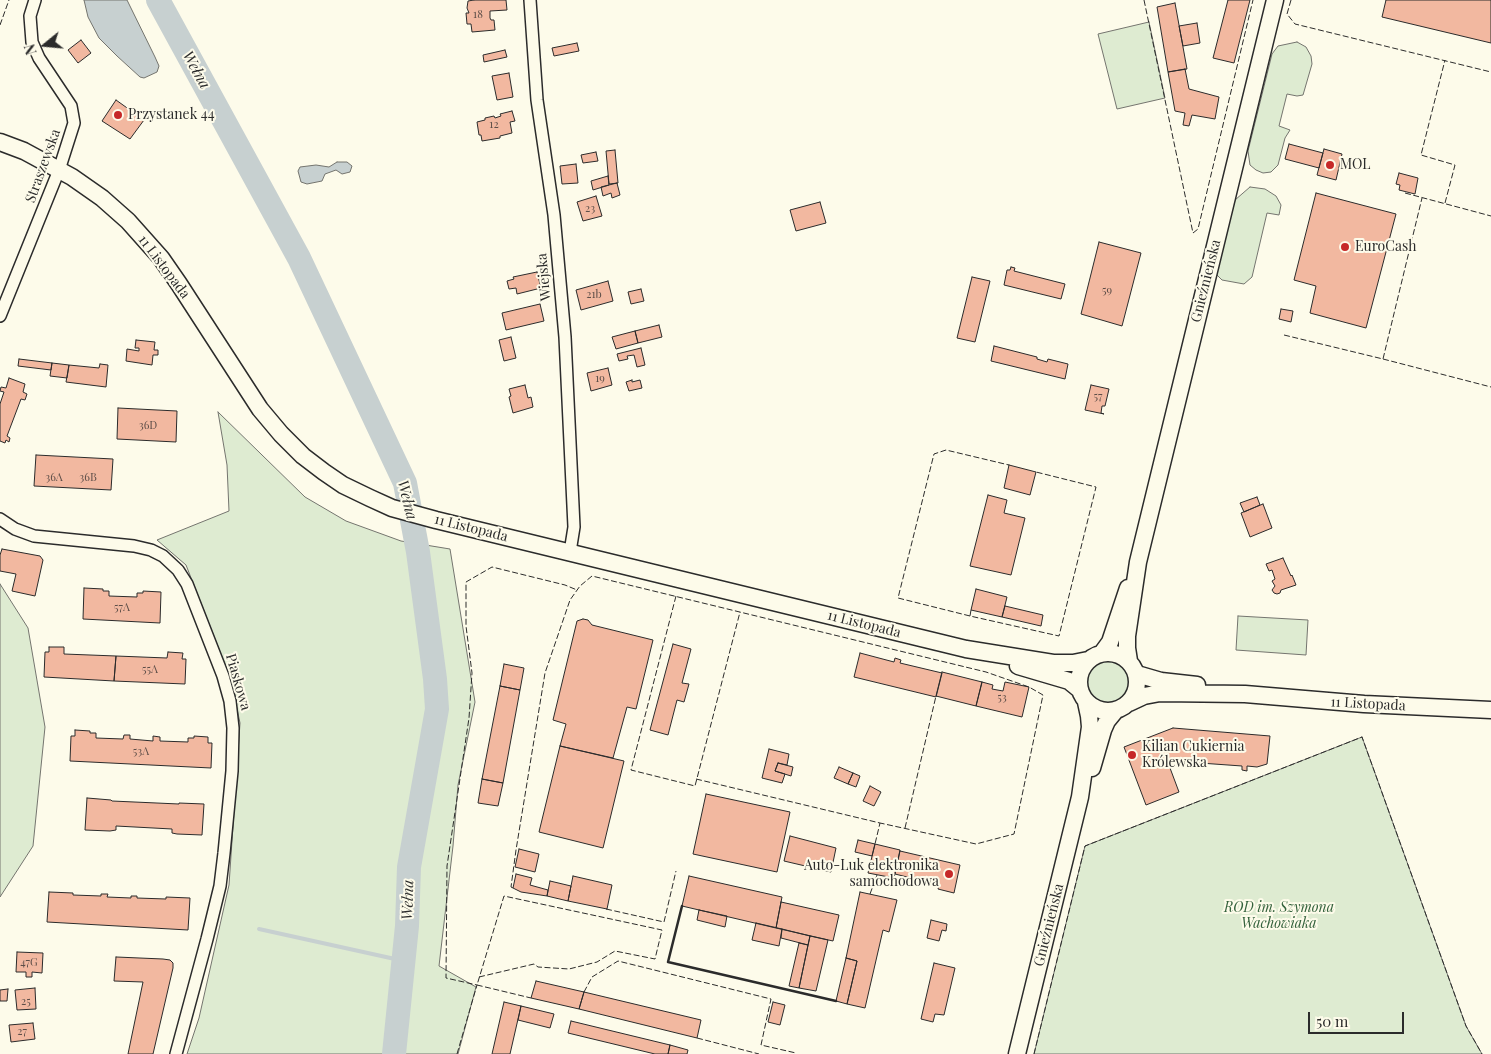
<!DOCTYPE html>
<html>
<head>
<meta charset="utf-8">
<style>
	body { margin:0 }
	#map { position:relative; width:1491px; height:1054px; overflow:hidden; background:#fdfbea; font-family:"Playfair Display",serif }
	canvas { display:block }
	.north { position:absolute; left:20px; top:20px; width:50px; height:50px; -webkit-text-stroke:4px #fdfbea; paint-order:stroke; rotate:253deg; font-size:14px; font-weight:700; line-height:20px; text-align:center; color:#2b2b2b }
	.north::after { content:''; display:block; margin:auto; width:18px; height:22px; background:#2b2b2b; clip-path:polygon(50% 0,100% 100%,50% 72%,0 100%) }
	.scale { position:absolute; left:1308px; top:1012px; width:96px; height:22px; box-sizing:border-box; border:2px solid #2b2b2b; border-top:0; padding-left:6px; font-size:15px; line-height:18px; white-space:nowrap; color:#2b2b2b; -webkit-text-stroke:4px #fdfbea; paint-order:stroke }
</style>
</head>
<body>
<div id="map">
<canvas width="1491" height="1054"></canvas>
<div class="north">N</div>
<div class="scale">50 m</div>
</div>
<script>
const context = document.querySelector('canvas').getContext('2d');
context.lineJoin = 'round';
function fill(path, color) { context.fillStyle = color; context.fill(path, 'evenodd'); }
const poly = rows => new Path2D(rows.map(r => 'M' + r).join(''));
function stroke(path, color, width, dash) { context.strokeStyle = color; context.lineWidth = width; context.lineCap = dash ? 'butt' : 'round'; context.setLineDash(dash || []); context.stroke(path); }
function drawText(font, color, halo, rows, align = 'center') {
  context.font = font + ' "Playfair Display",serif'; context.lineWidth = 4; context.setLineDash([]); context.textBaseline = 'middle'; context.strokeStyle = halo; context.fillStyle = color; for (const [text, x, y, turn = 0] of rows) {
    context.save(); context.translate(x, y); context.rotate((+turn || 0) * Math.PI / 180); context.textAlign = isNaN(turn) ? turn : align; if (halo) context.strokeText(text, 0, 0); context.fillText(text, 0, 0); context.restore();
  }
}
const green = poly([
	[1149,22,1165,98,1117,109,1098,34,1149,22],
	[1297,42,1306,47,1311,56,1312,64,1303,95,1297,96,1287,94,1279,126,1290,130,1285,138,1278,165,1271,172,1263,173,1256,170,1250,165,1248,151,1272,54,1278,46,1297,42],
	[1250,187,1265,189,1276,196,1281,205,1279,215,1267,213,1252,277,1244,284,1222,280,1216,274,1235,200,1250,187],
	[218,412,305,497,346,521,401,541,450,549,475,702,458,785,453,846,439,966,476,987,458,1054,187,1054,199,1018,229,885,240,723,231,680,186,565,157,540,229,511,227,465,218,412],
	[0,584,28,628,45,727,33,846,0,897,0,584],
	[1238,616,1308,620,1306,655,1236,650,1238,616],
	'1087 682a22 22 0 1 1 44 0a22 22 0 1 1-44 0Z',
	[1362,737,1466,1026,1482,1054,1034,1054,1085,846,1362,737]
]);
const water = poly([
	[84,0,127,0,155,57,159,66,157,72,144,78,140,77,117,56,99,38,88,17,84,0],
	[337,162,347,162,352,166,350,172,342,174,336,170,325,174,322,181,307,184,301,182,298,171,300,167,316,165,329,167,337,162]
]);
const stream = poly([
	[259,929,404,961]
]);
const river = poly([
	[158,0,299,258,405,483,418,552,435,679,437,709,409,867,407,926,394,1054]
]);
const building = poly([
	[474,0,506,0,507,10,490,11,490,18,491,20,494,20,495,30,472,32,471,24,467,24,466,13,469,13,467,8,468,1,474,0],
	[1228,0,1250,0,1234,63,1213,58,1228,0],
	[1386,0,1491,0,1491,43,1382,17,1386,0],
	[1175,3,1187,69,1168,72,1157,7,1175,3],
	[1197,23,1200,43,1183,46,1179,26,1197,23],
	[81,40,91,53,78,63,68,50,81,40],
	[577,43,579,51,554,56,552,48,577,43],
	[505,50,507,57,484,62,483,55,505,50],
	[1185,69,1189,89,1219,97,1215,119,1192,115,1189,126,1183,125,1185,113,1175,111,1168,72,1185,69],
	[509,73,513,97,497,100,492,76,509,73],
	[116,100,144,120,130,139,102,121,116,100],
	[512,111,515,121,510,122,512,133,500,136,500,138,482,141,481,135,479,135,477,122,485,120,485,118,494,116,495,118,501,116,500,114,512,111],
	[1289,144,1323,153,1319,168,1285,159,1289,144],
	[1324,149,1342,154,1336,180,1317,175,1324,149],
	[615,150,618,183,609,184,606,151,615,150],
	[596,152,598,161,583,163,581,155,596,152],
	[576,164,578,183,562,184,560,166,576,164],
	[1399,173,1418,178,1415,194,1399,190,1400,185,1396,184,1399,173],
	[608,176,609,185,593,190,591,181,608,176],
	[617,183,620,195,612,198,611,193,603,196,601,187,617,183],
	[1316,193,1396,214,1366,328,1310,313,1316,286,1294,280,1316,193],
	[596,196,602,216,583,221,577,202,596,196],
	[820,202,826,223,796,231,790,210,820,202],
	[1099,242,1141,253,1122,326,1081,314,1099,242],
	[1011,267,1015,268,1014,271,1065,284,1061,299,1004,285,1007,270,1010,270,1011,267],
	[537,272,541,288,517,294,516,288,509,289,507,281,514,279,513,277,537,272],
	[972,277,990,281,975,342,957,338,972,277],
	[608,281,613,301,581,310,576,290,608,281],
	[641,289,644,301,631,304,628,292,641,289],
	[540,304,544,321,506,330,502,313,540,304],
	[1281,309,1293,311,1291,322,1279,319,1281,309],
	[659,325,662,337,638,343,635,331,659,325],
	[635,331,638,343,616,349,612,337,635,331],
	[511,337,516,358,504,361,499,340,511,337],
	[136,340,155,342,154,350,158,350,158,355,153,355,152,365,126,361,127,349,139,351,139,348,135,348,136,340],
	[994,346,1037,357,1037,359,1047,362,1048,359,1068,364,1065,379,991,361,994,346],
	[641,348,645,365,637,367,634,355,627,356,628,359,619,361,617,354,641,348],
	[19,359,52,363,51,370,18,366,19,359],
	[52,363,69,365,67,378,50,376,52,363],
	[100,364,108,365,106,387,66,382,69,365,99,368,100,364],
	[608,368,612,385,591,391,587,373,608,368],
	[9,378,25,384,23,392,27,394,25,400,21,399,7,436,10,438,9,442,6,440,5,443,0,441,0,404,4,392,0,391,1,387,6,388,9,378],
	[632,380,632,382,640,380,642,388,629,391,626,382,632,380],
	[525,385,528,398,531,397,533,407,513,413,509,397,511,396,509,389,525,385],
	[1091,385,1109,389,1105,406,1102,406,1101,413,1104,414,1085,410,1091,385],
	[118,408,177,411,176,442,117,439,118,408],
	[36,455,113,459,111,490,34,486,36,455],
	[1009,465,1036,472,1030,495,1004,488,1009,465],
	[988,495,1007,500,1004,513,1025,518,1011,575,970,566,988,495],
	[1257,497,1260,505,1244,512,1240,503,1257,497],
	[1263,504,1272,528,1250,537,1241,513,1263,504],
	[2,549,40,556,43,560,35,596,12,591,16,574,0,571,0,555,2,549],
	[1283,558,1291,576,1292,575,1296,585,1281,590,1280,593,1277,594,1274,593,1272,590,1275,586,1272,581,1275,579,1272,570,1269,571,1266,564,1283,558],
	[84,588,103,589,103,591,109,591,109,596,137,597,137,593,143,593,143,591,161,592,160,623,83,619,84,588],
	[976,589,1007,597,1002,617,971,610,976,589],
	[1005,606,1043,615,1041,626,1002,617,1005,606],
	[583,619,588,620,592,625,653,640,636,709,627,707,613,758,560,746,566,724,553,720,577,621,583,619],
	[673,644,691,649,682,683,689,684,684,702,677,700,668,735,650,730,673,644],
	[49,647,64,647,64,654,116,656,114,681,44,677,45,652,49,652,49,647],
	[168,652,183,653,182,659,186,659,185,684,114,681,116,656,167,658,168,652],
	[860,653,894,662,895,658,901,660,900,663,942,673,936,697,854,677,860,653],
	[504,664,524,668,520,690,500,686,504,664],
	[942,672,982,682,976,706,936,696,942,672],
	[982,682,993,685,992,689,1003,691,1005,682,1029,687,1022,717,976,706,982,682],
	[500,686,520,690,503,783,482,779,500,686],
	[1173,728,1270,736,1267,764,1257,767,1247,766,1247,771,1242,770,1242,766,1186,762,1170,768,1179,792,1146,805,1124,747,1173,728],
	[75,730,90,731,90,733,96,733,96,738,123,739,124,735,130,735,130,739,153,741,153,736,160,737,160,741,188,742,188,738,194,738,194,736,208,737,208,743,212,743,211,768,70,761,71,736,75,736,75,730],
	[560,746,624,761,603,848,539,832,560,746],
	[769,749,789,754,787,765,778,763,775,771,785,774,782,783,762,778,769,749],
	[778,763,793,767,791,776,775,771,778,763],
	[839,767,853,773,848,784,834,778,839,767],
	[853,773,860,776,856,787,848,784,853,773],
	[482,779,503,783,498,806,478,803,482,779],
	[870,786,881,792,874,806,863,801,870,786],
	[706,794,790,812,777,872,693,854,706,794],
	[87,798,111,800,112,801,179,804,179,803,204,804,202,835,177,834,172,833,172,829,116,826,116,830,110,831,85,830,87,798],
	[790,836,836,848,831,872,784,861,790,836],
	[858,840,875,844,872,856,855,852,858,840],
	[875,844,900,850,894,878,868,873,875,844],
	[519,849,539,854,535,872,515,867,519,849],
	[900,851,960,865,954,893,938,889,939,885,895,874,900,851],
	[516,874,532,878,530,885,548,890,547,896,521,892,513,888,516,874],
	[573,876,612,885,607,909,568,901,573,876],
	[689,876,782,897,776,928,682,906,689,876],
	[550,881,571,886,568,901,547,896,550,881],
	[49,892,73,893,73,895,101,896,101,894,108,894,107,897,131,898,131,896,137,896,137,898,166,899,166,897,190,898,188,930,47,922,49,892],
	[860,892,897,900,889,932,883,930,865,1008,847,1004,857,961,846,958,860,892],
	[781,902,839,915,833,941,776,928,781,902],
	[699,910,727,916,725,927,697,920,699,910],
	[931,920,947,924,946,931,942,930,939,941,927,938,931,920],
	[756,923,782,929,779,946,752,940,756,923],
	[782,929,810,936,808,945,781,938,782,929],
	[810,936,828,940,816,991,799,988,810,936],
	[799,943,808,945,799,988,789,986,799,943],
	[17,952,43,953,42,973,32,972,32,977,26,977,26,972,16,972,17,952],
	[116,957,163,959,170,960,173,963,173,968,153,1054,128,1054,143,982,114,981,116,957],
	[846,958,857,961,847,1004,836,1001,846,958],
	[934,963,955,968,944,1015,935,1014,933,1022,921,1019,934,963],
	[536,981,584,992,579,1009,531,998,536,981],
	[35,988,36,1009,17,1010,15,990,35,988],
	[8,989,7,1001,0,1001,0,990,8,989],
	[584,992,701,1020,697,1038,579,1009,584,992],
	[504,1002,521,1006,510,1054,492,1054,504,1002],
	[773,1002,785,1005,780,1025,768,1022,773,1002],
	[521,1006,554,1014,550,1028,518,1020,521,1006],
	[571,1021,670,1045,668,1054,655,1054,568,1033,571,1021],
	[33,1023,35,1039,11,1042,9,1025,33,1023],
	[670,1045,688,1050,687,1054,668,1054,670,1045]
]);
const street = poly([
	[530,0,537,100,554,215,565,337,574,527,570,552],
	[0,316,59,170,74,123,71,106,39,58,32,42,30,16,35,0],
	[0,519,15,529,34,536,134,546,151,550,163,556,178,570,187,584,223,676,230,701,233,728,232,771,224,853,220,886,207,939,176,1054]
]);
const secondary = poly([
	[0,142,24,151,72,177,102,198,128,221,161,258,179,284,260,409,281,434,303,456,324,472,343,485,370,498,392,508,436,520,966,649,1053,663,1073,663,1088,660],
	'1079 682a29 29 0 1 1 58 0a29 29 0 1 1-58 0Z',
	[1102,653,1110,642,1128,588],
	[1129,661,1127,648,1127,636,1138,562,1275,0],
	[1018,666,1069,681,1080,690],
	[1137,674,1161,681,1197,685],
	[1129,703,1144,696,1160,693,1245,694,1364,704,1491,710],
	[1092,768,1103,730,1107,721,1116,710],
	[1017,1054,1080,797,1090,727,1089,716,1086,702]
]);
const fence = poly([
	[1144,0,1193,233,1198,229,1253,0],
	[1291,0,1287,14,1295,24,1491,72],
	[0,25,9,0],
	[1405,193,1491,216],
	[1445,203,1455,165,1421,155,1445,60],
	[1284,335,1383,359,1422,198],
	[1383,359,1491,387],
	[676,596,631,770,695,786,740,612],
	[971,610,970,616,1059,636,1096,487,1036,472],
	[970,616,898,598,934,454,946,450,1009,465],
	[696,779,880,823,875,844],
	[905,828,936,696],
	[513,888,511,887,516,850,545,673,570,600,580,586,592,576,986,672,1029,687,1043,695,1014,834,976,844,880,823],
	[870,894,877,875],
	[606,909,664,922,676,871],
	[479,977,534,964,538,967,569,969,597,962,615,951,655,959,662,930,504,896,477,985,531,998],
	[584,992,592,977,618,961,771,999,761,1045,796,1053],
	[697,1038,759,1054],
	[457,1054,477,985,446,978,447,866,469,718,472,673,466,626,466,582,492,567,565,585,577,590],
	[1034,1054,1085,846,1362,737,1466,1026,1482,1054]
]);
const wall = poly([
	[682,906,668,962,836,1001]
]);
const markers = [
	[118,115,5,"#c62828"],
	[1330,165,5,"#c62828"],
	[1345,247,5,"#c62828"],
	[1132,755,5,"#c62828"],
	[949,874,5,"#c62828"]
];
const numberNames = [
	["18",478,15],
	["12",494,125],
	["23",590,209],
	["59",1107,291],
	["21b",594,295],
	["19",600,379],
	["57",1098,397],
	["36D",148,426],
	["36A",54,478],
	["36B",88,478],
	["57A",122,608],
	["55A",150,670],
	["53",1002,698],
	["53A",141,752],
	["47G",29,963],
	["25",26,1002],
	["27",22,1032]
];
const poiNames = [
	["Przystanek 44",128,115],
	["MOL",1340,165],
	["EuroCash",1355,247],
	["Kilian Cukiernia",1142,747],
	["Królewska",1142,763],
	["Auto-Luk elektronika",939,866,"right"],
	["samochodowa",939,882,"right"]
];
const streetNames = [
	["Straszewska",43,166,-70],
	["11 Listopada",164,267,53],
	["Wiejska",544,277,-95],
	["Gnieźnieńska",1206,281,-76],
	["11 Listopada",471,528,14],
	["11 Listopada",864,624,14],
	["Piaskowa",238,682,74],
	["11 Listopada",1368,704,3],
	["Gnieźnieńska",1049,925,-76]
];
const parkNames = [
	["ROD im. Szymona",1279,908],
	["Wachowiaka",1279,924]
];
const waterNames = [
	["Wełna",196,70,61],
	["Wełna",407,500,76],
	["Wełna",408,900,-88]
];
fill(green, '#deebd1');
stroke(green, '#74746e', 1);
fill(water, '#c7d0d0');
stroke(water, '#74746e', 1);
stroke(stream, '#c7d0d0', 4);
stroke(river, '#c7d0d0', 24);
fill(building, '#f2b8a0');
stroke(building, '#2b2b2b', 1);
stroke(street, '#2b2b2b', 14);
stroke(secondary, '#2b2b2b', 19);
stroke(street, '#fdfbea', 11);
stroke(secondary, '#fdfbea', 16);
stroke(fence, '#2b2b2b', 1, [6, 2.5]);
stroke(wall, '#2b2b2b', 2.5);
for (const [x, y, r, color] of markers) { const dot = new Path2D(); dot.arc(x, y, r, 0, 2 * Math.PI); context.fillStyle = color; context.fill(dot); stroke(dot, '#fdfbea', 2); }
drawText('11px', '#5d4e48', null, numberNames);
drawText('14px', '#2b2b2b', '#fdfbea', poiNames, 'left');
drawText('14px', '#2b2b2b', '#fdfbea', streetNames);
drawText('italic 14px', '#34623c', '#fdfbea', parkNames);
drawText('italic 15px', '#2b2b2b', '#fdfbea', waterNames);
</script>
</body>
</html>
